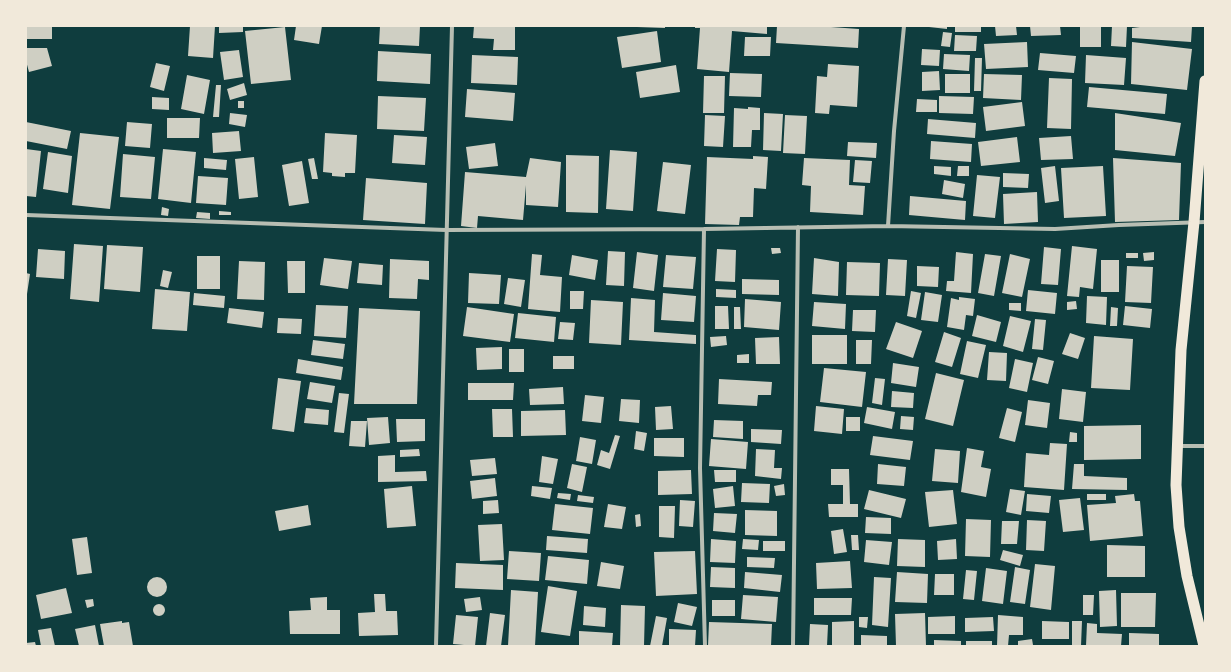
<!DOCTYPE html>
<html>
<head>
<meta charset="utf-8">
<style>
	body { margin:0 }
	#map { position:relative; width:1231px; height:672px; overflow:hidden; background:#0f3d3e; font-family:"Alegreya Sans",sans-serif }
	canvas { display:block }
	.frame { position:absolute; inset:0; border:27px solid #f1e9da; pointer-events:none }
</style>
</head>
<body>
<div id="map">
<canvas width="1231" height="672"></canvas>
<div class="frame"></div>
</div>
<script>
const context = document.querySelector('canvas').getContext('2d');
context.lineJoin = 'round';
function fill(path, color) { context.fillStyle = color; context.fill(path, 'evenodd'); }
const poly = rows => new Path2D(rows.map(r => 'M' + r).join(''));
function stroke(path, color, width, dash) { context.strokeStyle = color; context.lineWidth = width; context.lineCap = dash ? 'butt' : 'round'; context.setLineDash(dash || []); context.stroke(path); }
const building = poly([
	[26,26,52,26,52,39,26,39],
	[190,26,215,26,213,58,188,56],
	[219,26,243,26,243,32,219,33],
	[296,26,322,26,319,44,294,40],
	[380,26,420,26,419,46,379,44],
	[474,26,515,26,515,50,493,50,494,39,473,38],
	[637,26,665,26,665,28,637,27],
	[695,26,767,26,767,34,732,31,729,72,697,69,700,28,695,28],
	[777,26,817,26,859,29,858,48,776,43],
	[929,26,947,26,947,29,929,27],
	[955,26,981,26,981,32,955,32],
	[995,26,1016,26,1017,35,996,36],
	[1030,26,1060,26,1061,35,1031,36],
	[1080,26,1101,26,1101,47,1080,47],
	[1112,26,1127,26,1126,47,1111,46],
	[1141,26,1192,26,1191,42,1132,38,1132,28,1140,27],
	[285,27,291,80,251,84,245,31],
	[657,31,661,62,622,68,617,37],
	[943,32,952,33,950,47,941,46],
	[955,35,977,36,976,51,954,51],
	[745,37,771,37,770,56,744,56],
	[1027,42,1028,67,986,69,984,44],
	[1132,42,1192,49,1187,90,1131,84],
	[26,48,47,48,52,66,29,72,26,61],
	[922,49,940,50,939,66,921,65],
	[239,50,243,77,224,80,220,52],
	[378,51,431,54,430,84,377,81],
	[1040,53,1076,56,1074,73,1038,70],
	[944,54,970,55,969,71,943,69],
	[472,55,518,57,517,85,471,83],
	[1086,55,1126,58,1124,85,1085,83],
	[975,58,982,58,981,91,974,91],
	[156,63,170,66,164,91,150,87],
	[828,64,859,66,857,107,830,105,829,114,815,113,817,76,827,77],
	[676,65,680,92,640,98,636,72],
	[939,71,940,90,922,91,922,72],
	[730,73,762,74,761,97,729,96],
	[945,74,970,74,970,93,945,93],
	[984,74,1022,75,1021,100,983,98],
	[187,75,210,80,204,114,181,109],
	[704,76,725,76,724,113,703,113],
	[1049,78,1072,79,1071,129,1047,128],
	[244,83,247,95,230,100,227,89],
	[216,85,221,85,219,117,213,117],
	[1089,87,1167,94,1165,114,1087,107],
	[467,89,515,93,513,121,465,117],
	[378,96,426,98,424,131,377,129],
	[939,96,974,97,973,114,939,113],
	[152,97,169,98,169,110,152,109],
	[917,99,937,100,937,112,916,112],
	[238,101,244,101,244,108,238,108],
	[1022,102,1025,126,986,131,983,107],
	[748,107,760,108,760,130,752,130,751,147,733,147,734,108,748,109],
	[230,113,247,115,245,127,229,124],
	[764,113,783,114,781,151,763,150],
	[1115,113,1181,123,1175,156,1115,150],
	[705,115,725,116,723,147,704,146],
	[785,115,807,116,805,154,783,153],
	[167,118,200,118,199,138,167,138],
	[928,119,976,123,975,138,927,134],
	[26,122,71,131,67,149,26,141],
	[127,122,152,124,150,148,125,146],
	[239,131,241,151,213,153,212,133],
	[80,133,119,137,110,209,72,205],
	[325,133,357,135,355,173,345,173,345,177,332,176,332,173,323,172],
	[394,135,427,137,425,165,392,163],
	[1071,136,1073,159,1041,160,1039,138],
	[1017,137,1020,162,981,166,978,142],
	[931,141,972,144,971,162,930,159],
	[848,142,877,143,876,158,847,156],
	[495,143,498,166,469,169,466,147],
	[26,149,41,151,36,197,26,196],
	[163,149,196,152,191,203,158,199],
	[610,150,637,152,633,211,606,209],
	[48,152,72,156,68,193,43,189],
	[123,154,155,157,151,199,120,197],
	[566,155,599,156,598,213,566,212],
	[753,156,768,157,766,189,754,188,753,217,740,217,739,225,705,224,707,157,753,159],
	[254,157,258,197,239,199,235,159],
	[204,158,227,160,226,170,204,168],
	[314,158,318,179,312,179,308,159],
	[530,158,561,162,558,207,526,205,526,185,523,220,478,216,477,228,461,226,465,172,526,177],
	[804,158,850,160,849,185,865,186,863,215,810,212,811,186,802,185],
	[1113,158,1181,163,1179,220,1115,222],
	[855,160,872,161,870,183,853,182],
	[302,161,309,203,289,206,282,165],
	[663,162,691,165,685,214,657,211],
	[934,166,951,167,951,176,934,174],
	[958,166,969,166,969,176,957,176],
	[1055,166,1059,201,1045,203,1041,168],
	[1103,166,1106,216,1064,218,1061,168],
	[1003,173,1029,174,1028,188,1003,187],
	[977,175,1000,177,995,218,973,216],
	[198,176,228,178,226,205,196,203],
	[366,178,427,183,425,224,363,220],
	[944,180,965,184,963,198,942,194],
	[1037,192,1038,222,1004,224,1003,194],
	[910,196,966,201,965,220,909,215],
	[162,207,169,209,168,216,161,215],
	[219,211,231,212,231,215,219,215],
	[197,212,210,213,210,219,196,218],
	[74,244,103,246,99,302,70,299],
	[107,245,143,247,140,292,104,289],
	[1072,246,1097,249,1093,289,1080,287,1079,297,1067,296],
	[1044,247,1061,249,1058,285,1041,284],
	[771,248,780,248,781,253,772,254],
	[38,249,65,251,64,279,36,277],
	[717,249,736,250,735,282,715,281],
	[608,251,625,252,624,286,606,285],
	[637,252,658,255,654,291,633,288],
	[956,252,973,254,971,293,946,291,947,281,954,281],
	[1154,252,1154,260,1144,261,1143,253],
	[1126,253,1138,253,1138,258,1126,258],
	[532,254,542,255,540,275,562,277,560,312,528,309],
	[985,254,1001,256,994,296,978,293],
	[1010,254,1030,259,1022,297,1002,293],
	[572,255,598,260,595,280,569,275],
	[666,255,696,257,693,289,663,287],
	[197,256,220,256,220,289,197,289],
	[324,258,352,261,348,289,320,285],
	[814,258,839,262,838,296,812,294],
	[390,259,429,261,429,280,418,279,417,299,389,298],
	[888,259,907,260,905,296,886,295],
	[1101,260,1119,260,1119,292,1101,292],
	[239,261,265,262,264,300,237,299],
	[287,261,305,261,305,293,288,293],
	[847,262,880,263,879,296,846,295],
	[359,263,383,265,382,285,357,283],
	[917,266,939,267,938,287,917,286],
	[1127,266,1153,267,1151,303,1125,302],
	[163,270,172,272,168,288,160,286],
	[26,273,30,274,27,294,26,294],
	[469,273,501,275,499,304,468,303],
	[508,278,525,280,521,307,504,304],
	[742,279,779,280,779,295,742,294],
	[155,289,190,292,187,331,152,329],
	[716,289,736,290,736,298,716,297],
	[1028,290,1057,293,1055,314,1026,311],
	[570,291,584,291,583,309,570,309],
	[911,291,921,293,916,318,907,316],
	[925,292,942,295,938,322,921,320],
	[194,293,225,296,224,308,193,305],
	[663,293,696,296,694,322,661,320],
	[1087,296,1107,297,1106,325,1086,323],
	[959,297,975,299,973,316,966,315,964,330,947,327,951,298,959,300],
	[631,298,655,300,654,332,696,335,696,344,629,340],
	[745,299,781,302,779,330,744,327],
	[591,300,623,302,621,345,589,343],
	[1076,301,1077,309,1067,310,1067,302],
	[814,302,846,304,845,329,812,326],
	[1009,303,1021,303,1021,311,1009,310],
	[316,305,348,306,346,338,314,336],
	[715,306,728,306,729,329,715,329],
	[1125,306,1152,309,1150,328,1123,325],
	[467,307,514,314,510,342,463,336],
	[734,307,740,307,741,329,734,329],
	[1111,307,1118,308,1117,326,1110,326],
	[229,308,264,312,262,328,227,323],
	[359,308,420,311,417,404,354,404],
	[853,310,876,310,875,332,852,331],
	[518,313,556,317,554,342,515,338],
	[977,315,1001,322,996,342,972,336],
	[1010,316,1031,321,1023,352,1003,346],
	[278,318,302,319,301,334,277,333],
	[1035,319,1046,320,1043,350,1032,349],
	[560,322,575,323,573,340,558,339],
	[896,322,922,331,913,358,886,349],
	[944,332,961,338,952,367,935,362],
	[1070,333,1085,338,1078,359,1062,354],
	[812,335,847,335,847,364,812,364],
	[726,336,727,345,711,347,710,337],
	[1094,336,1133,339,1130,390,1091,388],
	[779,337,780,364,756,364,755,338],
	[313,340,345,344,343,359,311,355],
	[856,340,872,340,871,364,856,364],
	[967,341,986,345,978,378,960,374],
	[502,347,502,369,477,370,476,348],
	[509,349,524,349,524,372,509,372],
	[989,352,1007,353,1006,381,987,380],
	[749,354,749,363,737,363,737,355],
	[553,356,574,356,574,369,553,369],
	[1038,357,1054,361,1048,384,1032,380],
	[298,359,343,367,341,380,296,373],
	[1015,359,1033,363,1027,392,1009,388],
	[893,363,919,367,916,387,891,383],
	[824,368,866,372,862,407,820,402],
	[936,373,964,380,953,426,925,419],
	[278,378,301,381,294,432,272,429],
	[875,378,885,379,882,405,872,403],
	[719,379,772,382,771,395,758,395,757,406,718,404],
	[310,382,335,386,332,403,307,399],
	[468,383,514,383,513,400,468,400],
	[563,387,564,404,530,405,529,389],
	[1062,389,1086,392,1083,422,1059,419],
	[892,391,914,393,913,408,891,407],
	[339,393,349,394,344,433,334,432],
	[585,395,604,397,601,423,582,421],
	[621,399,640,400,639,423,619,421],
	[1028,400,1050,403,1047,428,1025,425],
	[671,406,673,429,656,430,655,407],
	[816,406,844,409,842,434,814,431],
	[867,407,895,412,892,429,864,423],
	[306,408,329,410,328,425,304,423],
	[1007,408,1022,412,1015,442,999,438],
	[492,409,512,409,513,437,493,437],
	[565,410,566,435,521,436,521,411],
	[901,416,914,417,913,430,900,429],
	[388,417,390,443,369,445,367,418],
	[846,417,860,417,860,431,846,431],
	[396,419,425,419,425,441,397,442],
	[714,420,743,421,743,439,713,437],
	[351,421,367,421,365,447,349,446],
	[1141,425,1141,459,1084,460,1084,426],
	[751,429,782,430,781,444,751,442],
	[636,431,647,433,644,451,634,449],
	[1070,432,1077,433,1077,442,1069,442],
	[615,435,620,436,610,469,597,465,601,450,609,453],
	[873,436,913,441,910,460,870,455],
	[580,437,596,440,592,464,576,461],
	[654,438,684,438,684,457,654,456],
	[711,439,748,442,746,469,709,466],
	[1050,443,1067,444,1064,490,1024,487,1026,453,1049,455],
	[967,448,984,451,981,467,991,469,986,497,961,492],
	[419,449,420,456,400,457,400,450],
	[756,449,775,450,774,468,782,468,781,479,755,476],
	[935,449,960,451,958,483,932,481],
	[395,455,395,472,426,471,427,481,378,482,378,456],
	[542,456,558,459,553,484,539,482],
	[495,458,497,474,472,476,470,460],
	[572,464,587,467,582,492,567,488],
	[878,464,906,467,904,486,877,484],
	[1074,464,1084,464,1084,476,1127,478,1127,490,1072,489],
	[831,469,849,469,850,504,858,504,858,517,829,517,828,504,843,504,843,485,831,485],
	[691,470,692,494,658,495,658,471],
	[714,470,736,470,736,482,715,482],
	[495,478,497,496,472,499,470,481],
	[742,483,770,484,769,503,741,502],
	[784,484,785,495,776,496,774,486],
	[412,486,416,526,387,528,384,489],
	[532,486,552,488,550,499,531,496],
	[733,486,735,506,715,508,713,489],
	[1010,489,1025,491,1021,515,1006,512],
	[869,490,906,499,901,518,864,509],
	[953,490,957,524,929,527,925,492],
	[558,493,571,494,570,500,557,498],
	[1027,494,1051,496,1049,513,1026,511],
	[1087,494,1106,494,1106,500,1087,500],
	[1134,494,1135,501,1140,501,1143,536,1090,541,1087,505,1116,503,1115,496],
	[578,495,594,497,593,503,577,501],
	[1080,498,1084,530,1063,532,1059,500],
	[498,500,499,513,483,514,483,501],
	[680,500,695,501,693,527,679,526],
	[555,504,593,508,590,534,552,530],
	[608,504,626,507,622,529,604,527],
	[308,505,311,525,279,531,275,511],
	[659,506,675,506,674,538,659,537],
	[745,510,777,511,777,536,745,535],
	[714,513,737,514,735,533,713,531],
	[640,514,641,526,636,527,635,515],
	[866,517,891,518,891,534,865,533],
	[966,519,991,520,990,557,965,556],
	[1027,520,1046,521,1044,551,1026,550],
	[1002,521,1019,521,1017,544,1001,544],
	[502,524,504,560,480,561,478,525],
	[843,529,847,552,834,554,831,531],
	[851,535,858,535,859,550,852,550],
	[547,536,588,539,587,553,546,550],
	[87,537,92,573,77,575,72,539],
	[711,539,736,541,735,563,710,562],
	[743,539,759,540,758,550,742,549],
	[898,539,925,540,925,567,897,566],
	[956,539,957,559,938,560,937,541],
	[866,540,892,542,889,565,864,562],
	[763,541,785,541,785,551,763,551],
	[1107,545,1145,546,1145,577,1107,577],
	[1003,550,1023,555,1020,566,1000,560],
	[509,551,541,553,539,581,507,579],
	[695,551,697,594,656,596,654,552],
	[548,556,589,560,587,584,545,580],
	[747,557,775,558,774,568,747,567],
	[850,561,852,588,817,589,816,563],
	[601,562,624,566,620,589,597,586],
	[456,563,503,565,503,590,455,588],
	[1035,564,1055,566,1051,610,1030,607],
	[711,567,735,568,735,588,710,587],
	[1015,567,1030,570,1025,604,1010,602],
	[986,568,1007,571,1003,604,982,601],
	[966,570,977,571,974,600,963,599],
	[745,572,782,575,780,592,744,588],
	[897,572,928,574,927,603,895,602],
	[935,574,954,574,954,595,934,595],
	'147 587a10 10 0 1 1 20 0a10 10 0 1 1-20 0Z',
	[874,577,891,578,888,627,872,625],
	[548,586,577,591,570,636,541,632],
	[66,588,72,613,41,619,36,595],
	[511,590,538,592,535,646,508,646],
	[1116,590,1117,626,1100,627,1099,591],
	[1121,593,1156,593,1155,627,1121,627],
	[374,594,385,594,386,611,397,611,398,635,359,636,358,613,375,612],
	[743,595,778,597,776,622,741,619],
	[1083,595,1094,595,1093,615,1083,615],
	[327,597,327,610,340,610,340,634,290,634,289,611,311,610,310,598],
	[480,597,482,610,466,612,464,599],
	[814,598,852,598,851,615,814,615],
	[93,599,94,606,87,608,85,600],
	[712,600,735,600,735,616,712,616],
	[678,603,697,607,692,626,674,622],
	'153 610a6 6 0 1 1 12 0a6 6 0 1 1-12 0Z',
	[621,605,645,606,644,646,620,646],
	[584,606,606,608,605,627,583,625],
	[490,613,505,615,501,646,486,646],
	[925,613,926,646,896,646,895,614],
	[456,615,478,617,475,646,453,644],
	[998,615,1023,617,1023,635,1009,635,1008,646,997,646],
	[656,616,667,618,662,646,650,646],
	[955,616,955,634,928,634,928,617],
	[859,617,868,617,867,628,859,627],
	[993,617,994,631,965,632,965,618],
	[122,621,122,623,129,622,133,646,104,646,100,624],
	[854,621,854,646,832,646,832,622],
	[1042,621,1069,622,1069,639,1042,639],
	[1072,621,1082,621,1081,646,1072,646],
	[709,622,772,624,771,646,708,646],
	[1087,623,1097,624,1097,633,1122,634,1121,646,1086,646],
	[810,624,828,625,827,646,809,646],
	[95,625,99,646,79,646,75,629],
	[51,628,55,646,41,646,38,630],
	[669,629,696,630,695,646,669,646],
	[579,631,613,633,612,646,579,646],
	[1129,633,1159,634,1159,646,1129,646],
	[861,635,887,636,887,646,861,646],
	[1032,639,1033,645,1018,646,1018,641],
	[934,640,961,641,961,646,934,646],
	[966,641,992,641,992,646,966,646],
	[35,642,36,646,27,646,26,643]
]);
const minor = poly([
	[26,215,446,230,704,229,888,226,1055,229,1119,225,1205,222],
	[888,226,894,131,904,26],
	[704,229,700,468,705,646],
	[1177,446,1205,446],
	[436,646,452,26],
	[793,646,798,227]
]);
const trunk = poly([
	[1204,646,1187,576,1179,527,1176,485,1181,350,1194,222,1205,81]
]);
fill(building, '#cfcfc3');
stroke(minor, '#b8beb3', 4);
stroke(trunk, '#f1e9da', 11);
</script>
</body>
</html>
